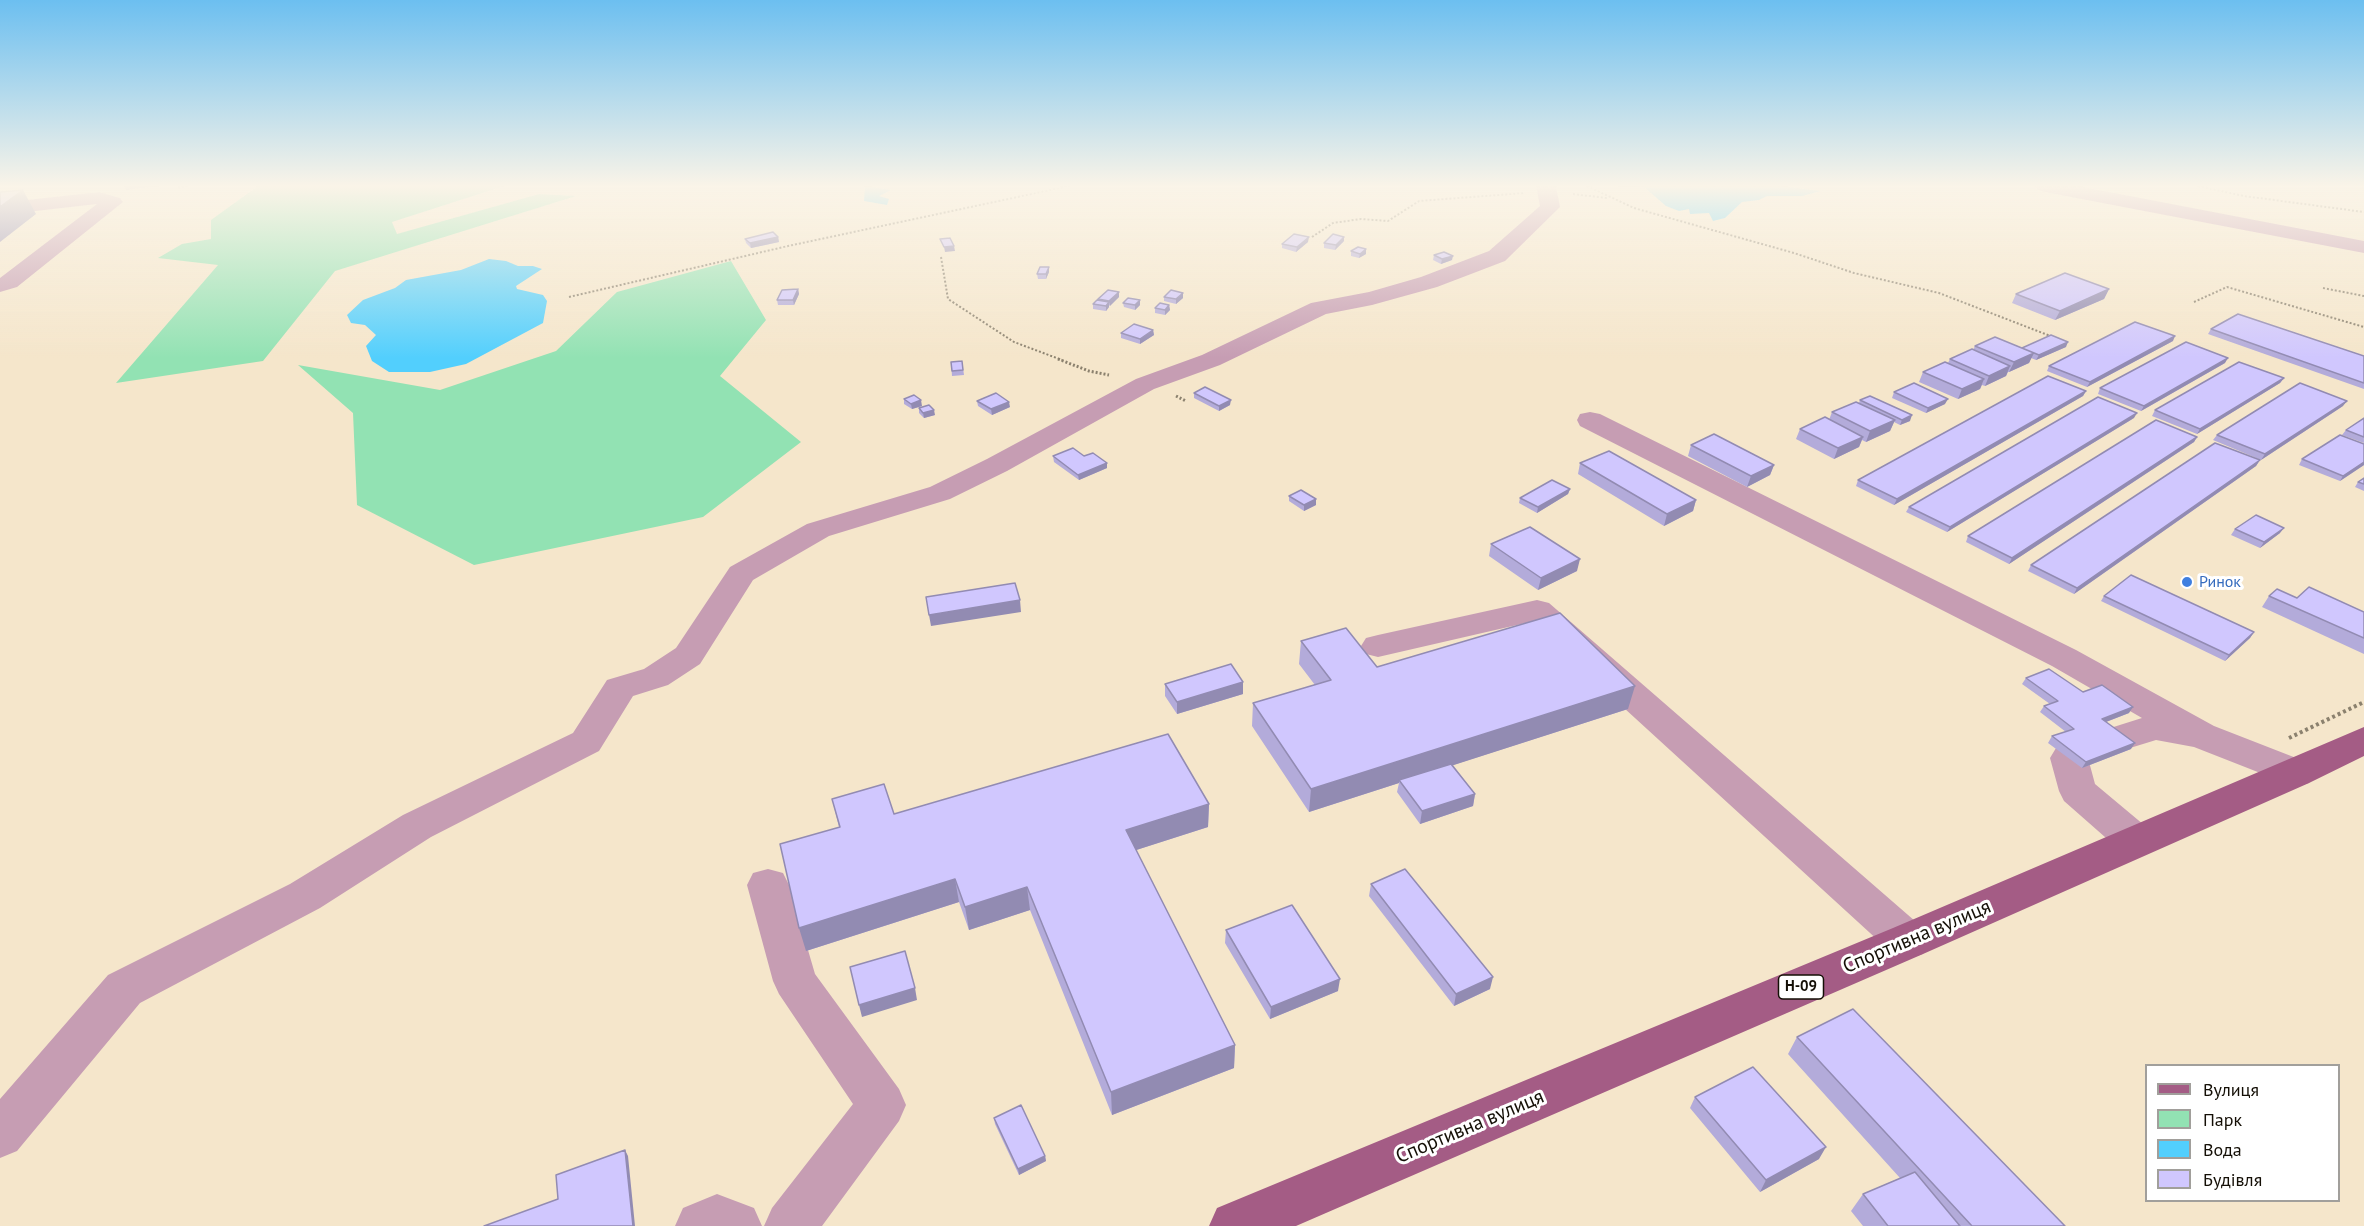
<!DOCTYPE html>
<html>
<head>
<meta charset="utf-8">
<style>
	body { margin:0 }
	#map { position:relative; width:2364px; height:1226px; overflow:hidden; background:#f5e6cb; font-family:"PT Sans",sans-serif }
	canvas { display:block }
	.legend { position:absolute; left:2145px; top:1064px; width:195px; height:138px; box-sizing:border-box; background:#fff; border:2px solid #a19f9b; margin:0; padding:8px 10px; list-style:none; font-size:18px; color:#140f06 }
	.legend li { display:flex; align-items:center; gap:12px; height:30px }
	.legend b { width:30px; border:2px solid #a19f9b }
</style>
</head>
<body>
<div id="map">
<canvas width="2364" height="1226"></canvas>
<ul class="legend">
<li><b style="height:8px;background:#a45c85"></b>Вулиця</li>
<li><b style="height:16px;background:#92e2b3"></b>Парк</li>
<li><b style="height:16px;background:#52cffd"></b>Вода</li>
<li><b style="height:16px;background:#d0c7fe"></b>Будівля</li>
</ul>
</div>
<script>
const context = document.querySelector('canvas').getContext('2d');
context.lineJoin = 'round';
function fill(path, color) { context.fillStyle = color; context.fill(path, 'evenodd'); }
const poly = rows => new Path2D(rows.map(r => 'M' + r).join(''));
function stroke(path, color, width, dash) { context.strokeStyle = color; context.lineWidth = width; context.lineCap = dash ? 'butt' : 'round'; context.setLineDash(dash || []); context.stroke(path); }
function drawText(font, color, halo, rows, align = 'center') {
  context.font = font + ' "PT Sans",sans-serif'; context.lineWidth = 6; context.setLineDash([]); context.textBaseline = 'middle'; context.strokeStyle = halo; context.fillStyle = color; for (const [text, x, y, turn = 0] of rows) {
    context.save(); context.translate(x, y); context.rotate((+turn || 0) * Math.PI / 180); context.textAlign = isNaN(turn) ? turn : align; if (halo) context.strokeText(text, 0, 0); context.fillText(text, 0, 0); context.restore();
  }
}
const green = poly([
	[258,186,504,186,392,222,397,234,539,194,576,196,335,271,263,361,116,383,218,265,158,258,182,244,211,239,211,220],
	[731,261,766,320,720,376,801,442,703,517,474,565,357,505,353,413,298,365,440,390,556,351,617,292]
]);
const water = poly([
	[865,186,891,190,879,196,889,199,887,205,864,201],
	[1618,186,1780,186,1821,191,1802,196,1767,196,1759,200,1742,202,1725,218,1713,221,1709,213,1690,214,1689,209,1679,211,1666,206,1644,187],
	[489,259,506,261,518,266,533,266,542,269,516,286,517,289,543,295,547,301,543,323,466,364,430,372,389,372,372,361,366,346,376,335,365,325,351,323,347,315,363,300,395,288,406,280,461,270]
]);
const pathFar2 = poly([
	[1587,186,1634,208,1794,253,1854,273,1939,293,2053,337],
	[2198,186,2244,196,2364,212],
	[178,188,187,186],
	[1573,194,1607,198],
	[1312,237,1333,223,1361,219,1388,221,1419,201,1524,193],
	[941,257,948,299,1014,342,1062,360],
	[2323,288,2364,296],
	[569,297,788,246,1069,186],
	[2194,302,2227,287,2364,327]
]);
const pathFar1 = poly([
	[1058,359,1089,371,1109,375],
	[1176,396,1186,401]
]);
const path = poly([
	[2289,738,2364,702]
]);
const minor = poly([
	[1536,186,1556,186,1560,207,1505,261,1437,287,1372,305,1326,314,1220,365,1154,389,1007,471,950,499,829,536,753,580,700,664,668,685,633,696,599,751,431,837,320,908,140,1003,17,1151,0,1158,0,1099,108,975,290,884,403,815,573,733,607,680,644,669,676,648,730,567,807,524,930,487,987,459,1136,379,1202,355,1311,303,1369,292,1421,277,1489,251,1540,206,1536,186],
	[2035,186,2078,186,2364,241,2364,253,2045,192,2038,190,2035,186],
	[99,192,120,198,123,202,17,287,0,292,0,278,97,204,0,215,0,203,99,192],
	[1590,412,1600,414,2076,650,2214,726,2309,763,2315,773,2309,783,2296,787,2194,747,2156,740,2117,752,2104,748,2099,739,2104,730,2142,718,2052,666,1580,426,1577,420,1580,414,1590,412],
	[1537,600,1549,603,1923,928,1930,941,1923,954,1908,959,1893,954,1530,622,1378,657,1366,654,1361,646,1366,638,1378,635,1537,600],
	[2069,745,2082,748,2088,758,2095,784,2150,830,2156,841,2150,852,2136,856,2122,852,2064,801,2059,791,2050,758,2056,748,2069,745],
	[768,869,783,873,789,885,815,974,899,1089,906,1105,899,1121,822,1226,764,1226,772,1208,853,1104,779,994,773,981,747,885,753,873,768,869],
	[717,1194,754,1208,762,1226,675,1226,683,1208,717,1194]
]);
const major = poly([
	[2364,727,2364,756,2309,783,1923,954,1296,1226,1209,1226,1217,1208,1893,928,2364,727]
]);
const wall = poly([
	[778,237,779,242,751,248,746,243,745,239],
	[1344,241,1335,250,1324,248,1324,243],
	[1308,242,1296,252,1282,248,1282,244],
	[1366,249,1366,254,1359,258,1351,256,1351,251],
	[1434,255,1452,260,1441,264,1433,260],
	[1049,267,1049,272,1046,279,1038,279,1037,274],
	[798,289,799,294,794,305,778,305,777,300],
	[2109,289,2104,299,2055,320,2012,303,2016,294],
	[1119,292,1119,297,1109,306,1109,307,1106,311,1093,309,1093,304,1098,300,1098,299],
	[1164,297,1183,298,1176,304,1164,301],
	[1123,303,1140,305,1135,310,1124,307],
	[1169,305,1170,310,1165,315,1155,313,1155,308],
	[2211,329,2364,356,2364,389,2208,334],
	[1153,330,1154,335,1140,344,1121,338,1121,333],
	[2173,341,2087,387,2047,371,2049,366],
	[1975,346,2022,348,2066,347,2036,360,2031,358,2029,363,2009,372,2008,372,2006,376,1985,386,1982,385,1980,389,1958,399,1919,382,1923,372,1948,363,1950,359,1973,350],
	[962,361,964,375,952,376,951,362],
	[2225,363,2141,411,2098,394,2100,388],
	[2284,378,2280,383,2197,434,2152,416,2155,410],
	[2086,391,2083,396,1894,505,1856,486,1858,480],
	[1894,392,1945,404,1926,413,1892,398],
	[1194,393,1230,405,1219,411,1194,398],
	[904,399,922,406,912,409,904,404],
	[1860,400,1910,421,1900,425,1894,422,1890,431,1866,442,1862,440,1859,447,1834,459,1796,439,1800,429,1829,420,1832,412,1859,403],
	[977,401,1010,407,992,415,978,406],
	[2343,406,2261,460,2213,440,2217,435],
	[919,408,935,415,924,418,919,413],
	[2134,418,1947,532,1906,512,1909,507],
	[2364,418,2364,443,2342,435,2346,430],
	[2197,437,2194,442,2009,564,1966,542,1968,536],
	[1691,445,1774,465,1770,475,1747,487,1688,456],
	[1053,456,1084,456,1107,468,1079,480,1054,462],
	[2302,459,2364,465,2340,481,2299,465],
	[2260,460,2256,466,2074,594,2028,571,2031,565],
	[1580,463,1696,500,1693,511,1664,526,1578,474],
	[2364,478,2364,491,2355,487,2358,482],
	[1570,489,1568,494,1537,513,1519,503,1520,498],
	[1289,496,1316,505,1304,511,1289,501],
	[2235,529,2280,533,2260,548,2231,535],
	[1491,544,1577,571,1538,590,1489,556],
	[2104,596,2254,632,2250,638,2225,661,2101,601],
	[2269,596,2364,612,2364,654,2262,607],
	[1301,641,1377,667,1628,709,1453,765,1475,794,1473,806,1420,824,1397,792,1399,783,1309,812,1252,726,1253,703,1315,685,1299,664],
	[2026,678,2083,692,2129,713,2106,722,2131,749,2082,768,2048,743,2052,736,2066,732,2040,712,2044,706,2050,704,2022,684],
	[1243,682,1243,694,1177,714,1165,696,1165,684],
	[832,799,894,814,1209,804,1208,827,1136,850,1235,1045,1234,1068,1112,1115,1030,910,969,930,959,902,806,951,839,827],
	[1371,884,1490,989,1454,1006,1369,896],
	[1226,930,1338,991,1270,1019,1225,943],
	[1797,1037,2065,1226,1863,1226,1851,1211,1863,1194,1900,1178,1788,1054],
	[1695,1097,1819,1159,1760,1192,1690,1108],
	[994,1118,1045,1156,1046,1161,1019,1175,995,1124]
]);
const shadedWall = poly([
	[124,186,159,186,126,190],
	[23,190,36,214,0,242,0,207],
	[778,237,779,242,751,248,750,243],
	[1309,237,1308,242,1296,252,1297,247],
	[1344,237,1344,241,1335,250,1336,245],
	[954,246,955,251,945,252,944,247],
	[1366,249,1366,254,1359,258,1360,254],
	[1453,256,1452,260,1441,264,1442,259],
	[1049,267,1049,272,1046,279,1046,274],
	[798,289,799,294,794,305,793,300],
	[2109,289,2104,299,2055,320,2060,311],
	[1119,292,1119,297,1110,306,1109,301],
	[1183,293,1183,298,1176,304,1176,299],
	[1140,300,1140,305,1135,310,1135,305],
	[1109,302,1109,307,1106,311,1106,306],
	[1169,305,1170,310,1165,315,1165,310],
	[1153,330,1154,335,1140,344,1140,339],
	[2175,336,2173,341,2087,387,2090,382],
	[2068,342,2066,347,2036,360,2039,355],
	[2034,353,2029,363,2009,372,2014,362],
	[2228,358,2225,363,2141,411,2144,406],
	[2010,366,2006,376,1985,386,1989,376],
	[2284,378,2280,383,2197,434,2200,429],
	[1984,379,1980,389,1958,399,1962,389],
	[2086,391,2083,396,1894,505,1897,499],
	[1948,399,1945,404,1926,413,1928,408],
	[921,400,922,406,912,409,911,404],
	[1231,400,1230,405,1219,411,1219,406],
	[2347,401,2343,406,2261,460,2265,454],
	[1009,402,1010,407,992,415,991,409],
	[934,410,935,415,924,418,923,413],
	[2137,413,2134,418,1947,532,1950,527],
	[1912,415,1910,421,1900,425,1902,420],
	[1895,420,1890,431,1866,442,1870,431],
	[1863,437,1859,447,1834,459,1838,448],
	[2197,437,2194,442,2009,564,2012,558],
	[2260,460,2256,466,2074,594,2077,588],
	[2364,462,2364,465,2340,481,2343,476],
	[1107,463,1107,468,1079,480,1078,475],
	[1774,465,1770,475,1747,487,1751,476],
	[1570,489,1568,494,1537,513,1538,507],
	[1316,499,1316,505,1304,511,1304,505],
	[1696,500,1693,511,1664,526,1667,514],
	[2284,528,2280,533,2260,548,2264,542],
	[1580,559,1577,571,1538,590,1541,578],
	[1020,600,1021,612,931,626,929,615],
	[2254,632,2250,638,2225,661,2229,655],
	[1243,682,1243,694,1177,714,1177,702],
	[1635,686,1628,709,1401,782,1399,780,1399,783,1309,812,1311,789],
	[2133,707,2129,713,2098,725,2102,719],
	[2135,743,2131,749,2082,768,2086,762],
	[1475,794,1473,806,1420,824,1422,811],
	[1209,804,1208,827,1127,853,1126,830],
	[955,879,959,902,806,951,799,928],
	[1027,887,1030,910,969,930,965,907],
	[1493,977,1490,989,1454,1006,1456,994],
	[1340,979,1338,991,1270,1019,1271,1007],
	[915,988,917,1000,862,1017,859,1005],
	[1235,1045,1234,1068,1112,1115,1111,1092],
	[1826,1147,1819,1159,1760,1192,1766,1180],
	[625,1150,628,1156,635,1226,633,1226],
	[1045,1156,1046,1161,1019,1175,1018,1169]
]);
const building = poly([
	[23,190,0,207,0,192,23,190],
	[773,232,778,237,750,243,745,239,773,232],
	[1294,234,1309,237,1297,247,1282,244,1294,234],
	[1333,234,1344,237,1336,245,1324,243,1333,234],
	[950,238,954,246,944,247,940,239,950,238],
	[1358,247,1366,249,1360,254,1351,251,1358,247],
	[1444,252,1453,256,1442,259,1434,255,1444,252],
	[1040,267,1049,267,1046,274,1037,274,1040,267],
	[2065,273,2109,289,2060,311,2016,294,2065,273],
	[798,289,793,300,777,300,782,290,798,289],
	[1108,290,1119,292,1109,301,1098,299,1108,290],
	[1171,290,1183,293,1176,299,1164,297,1171,290],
	[1128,298,1140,300,1135,305,1123,303,1128,298],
	[1097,300,1109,302,1106,306,1093,304,1097,300],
	[1160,303,1169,305,1165,310,1155,308,1160,303],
	[2238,314,2364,356,2364,383,2211,329,2238,314],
	[2135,322,2175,336,2090,382,2049,366,2135,322],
	[1134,324,1153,330,1140,339,1121,333,1134,324],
	[2051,335,2068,342,2039,355,2022,348,2051,335],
	[1995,337,2034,353,2014,362,1975,346,1995,337],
	[2186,342,2228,358,2144,406,2100,388,2186,342],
	[1972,349,2010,366,1989,376,1950,359,1972,349],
	[962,361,963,370,952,371,951,362,962,361],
	[1945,362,1984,379,1962,389,1923,372,1945,362],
	[2239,362,2284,378,2200,429,2155,410,2239,362],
	[2048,376,2086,391,1897,499,1858,480,2048,376],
	[1914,383,1948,399,1928,408,1894,392,1914,383],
	[2300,383,2347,401,2265,454,2217,435,2300,383],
	[1205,387,1231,400,1219,406,1194,393,1205,387],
	[996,393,1009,402,991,409,977,401,996,393],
	[914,395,921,400,911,404,904,399,914,395],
	[1870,396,1912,415,1902,420,1860,400,1870,396],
	[2098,397,2137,413,1950,527,1909,507,2098,397],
	[1856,402,1895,420,1870,431,1832,412,1856,402],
	[929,405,934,410,923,413,919,408,929,405],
	[1825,417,1863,437,1838,448,1800,429,1825,417],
	[2364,418,2364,437,2346,430,2364,418],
	[2156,420,2197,437,2012,558,1968,536,2156,420],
	[1714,434,1774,465,1751,476,1691,445,1714,434],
	[2340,435,2364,444,2364,462,2343,476,2302,459,2340,435],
	[2215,443,2260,460,2077,588,2031,565,2215,443],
	[1073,448,1084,456,1093,453,1107,463,1078,475,1053,456,1073,448],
	[1609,451,1696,500,1667,514,1580,463,1609,451],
	[2364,478,2364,484,2358,482,2364,478],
	[1552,480,1570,489,1538,507,1520,498,1552,480],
	[1301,490,1316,499,1304,505,1289,496,1301,490],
	[2256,515,2284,528,2264,542,2235,529,2256,515],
	[1530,527,1580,559,1541,578,1491,544,1530,527],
	[2131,575,2254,632,2229,655,2104,596,2131,575],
	[1015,583,1020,600,929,615,926,597,1015,583],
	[2309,587,2364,612,2364,638,2269,596,2277,589,2297,598,2309,587],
	[1560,613,1635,686,1311,789,1253,703,1331,680,1301,641,1346,628,1377,667,1560,613],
	[1231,664,1243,682,1177,702,1165,684,1231,664],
	[2049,669,2083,692,2102,685,2133,707,2102,719,2135,743,2086,762,2052,736,2074,729,2044,706,2058,701,2026,678,2049,669],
	[1168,734,1209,804,1126,830,1235,1045,1111,1092,1027,887,965,907,955,879,799,928,780,844,840,827,832,799,884,784,894,814,1168,734],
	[1451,764,1475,794,1422,811,1399,780,1451,764],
	[1405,869,1493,977,1456,994,1371,884,1405,869],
	[1292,905,1340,979,1271,1007,1226,930,1292,905],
	[905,951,915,988,859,1005,850,967,905,951],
	[1853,1009,2065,1226,1972,1226,1797,1037,1853,1009],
	[1753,1067,1826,1147,1766,1180,1695,1097,1753,1067],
	[1021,1105,1045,1156,1018,1169,994,1118,1021,1105],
	[625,1150,633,1226,484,1226,558,1199,556,1175,625,1150],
	[1915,1172,1960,1226,1888,1226,1863,1194,1915,1172]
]);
const markers = [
	[2187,582,6,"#3f7fe0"]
];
const shields = [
	[1801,987,45]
];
const shieldNames = [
	["Н-09",1801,987]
];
const shopNames = [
	["Ринок",2199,582]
];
const nearStreetnames = [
	["Спортивна вулиця",1917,937,-23],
	["Спортивна вулиця",1470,1127,-23]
];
fill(green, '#92e2b3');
fill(water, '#52cffd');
stroke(pathFar2, '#8b816e', 2, [2, 2]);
stroke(pathFar1, '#8b816e', 3, [2, 2]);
stroke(path, '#8b816e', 4, [3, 3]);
fill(minor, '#c69db3');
fill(major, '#a45c85');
fill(wall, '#b3abda');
fill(shadedWall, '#928bb2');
fill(building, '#d0c7fe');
stroke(building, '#928bb2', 1.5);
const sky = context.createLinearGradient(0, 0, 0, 358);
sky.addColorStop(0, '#6cbff0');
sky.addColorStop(0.52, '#faf4e8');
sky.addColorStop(1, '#faf4e800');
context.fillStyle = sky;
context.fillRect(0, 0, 2364, 358);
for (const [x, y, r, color] of markers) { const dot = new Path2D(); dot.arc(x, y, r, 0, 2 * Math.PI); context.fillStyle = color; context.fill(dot); stroke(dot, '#fff', 2); }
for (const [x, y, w] of shields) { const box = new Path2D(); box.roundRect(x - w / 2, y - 12, w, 24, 4.5); context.fillStyle = '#fff'; context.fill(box); stroke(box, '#140f06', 1.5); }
drawText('bold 15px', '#140f06', null, shieldNames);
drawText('16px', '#366cbe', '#fff', shopNames, 'left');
drawText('20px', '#140f06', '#fff', nearStreetnames);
</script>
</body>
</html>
